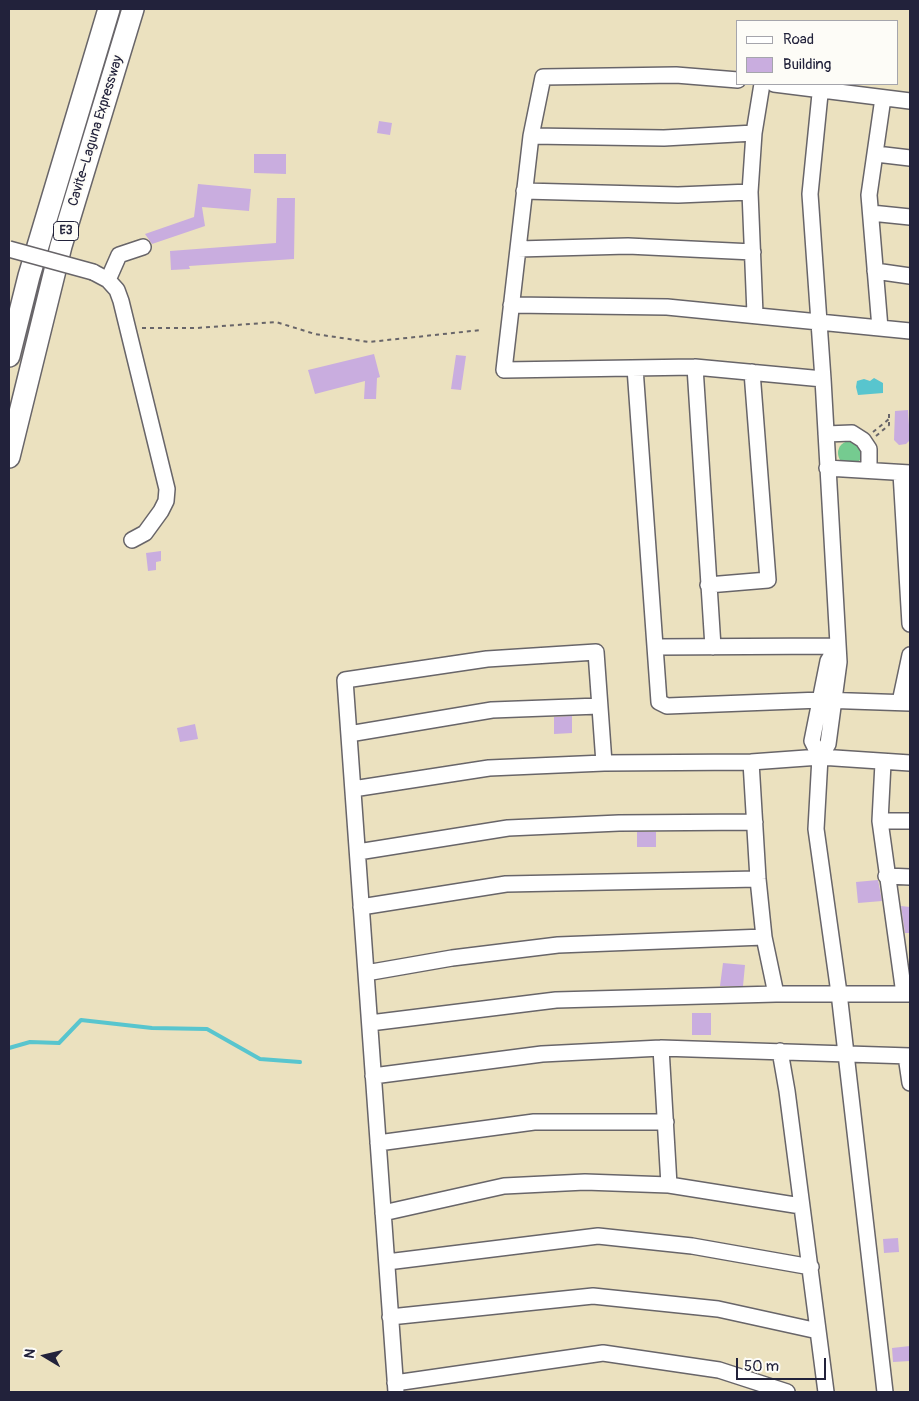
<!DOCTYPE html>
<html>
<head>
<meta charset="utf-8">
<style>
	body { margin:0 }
	#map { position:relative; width:919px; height:1401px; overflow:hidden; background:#ebe1bf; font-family:Pangolin,sans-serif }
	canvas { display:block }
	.frame { position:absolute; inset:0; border:10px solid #22223b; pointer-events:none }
	.legend { position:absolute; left:736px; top:20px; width:162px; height:65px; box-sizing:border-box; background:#fdfcf7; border:1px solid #a5a5ac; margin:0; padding:6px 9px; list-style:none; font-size:15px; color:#22223b }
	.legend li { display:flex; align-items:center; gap:10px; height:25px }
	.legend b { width:25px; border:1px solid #a5a5ac }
	.north { position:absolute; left:20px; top:1331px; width:50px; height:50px; -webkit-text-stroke:4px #fdfcf7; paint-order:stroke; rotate:279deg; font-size:14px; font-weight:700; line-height:20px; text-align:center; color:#22223b }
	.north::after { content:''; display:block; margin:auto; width:18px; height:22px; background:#22223b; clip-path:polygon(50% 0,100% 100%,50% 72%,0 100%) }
	.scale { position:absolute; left:736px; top:1358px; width:90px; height:22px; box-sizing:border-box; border:2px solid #22223b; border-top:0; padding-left:6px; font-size:15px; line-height:18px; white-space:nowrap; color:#22223b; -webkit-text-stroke:4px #fdfcf7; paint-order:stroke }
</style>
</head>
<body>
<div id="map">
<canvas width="919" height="1401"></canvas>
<div class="frame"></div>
<ul class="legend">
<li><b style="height:6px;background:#fff"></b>Road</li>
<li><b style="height:14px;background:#c9addf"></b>Building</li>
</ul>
<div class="north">N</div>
<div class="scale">50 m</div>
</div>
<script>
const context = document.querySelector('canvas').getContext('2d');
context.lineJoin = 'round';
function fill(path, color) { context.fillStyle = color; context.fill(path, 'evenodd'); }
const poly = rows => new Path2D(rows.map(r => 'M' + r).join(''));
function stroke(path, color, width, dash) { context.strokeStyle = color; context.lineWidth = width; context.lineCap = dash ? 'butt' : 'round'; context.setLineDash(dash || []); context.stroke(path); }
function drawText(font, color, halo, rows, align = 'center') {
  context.font = font + ' Pangolin,sans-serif'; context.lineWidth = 4; context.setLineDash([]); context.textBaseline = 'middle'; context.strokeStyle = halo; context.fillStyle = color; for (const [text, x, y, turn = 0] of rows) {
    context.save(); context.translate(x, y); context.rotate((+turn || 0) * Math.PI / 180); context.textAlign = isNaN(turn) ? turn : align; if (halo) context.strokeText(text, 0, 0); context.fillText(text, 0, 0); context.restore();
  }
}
const green = poly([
	'838 453a12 12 0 1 1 24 0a12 12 0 1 1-24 0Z'
]);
const water = poly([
	[874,378,883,383,883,393,858,395,856,387,857,381,864,379,870,381]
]);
const stream = poly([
	[9,1048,30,1042,59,1043,81,1020,152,1028,207,1029,260,1059,300,1062]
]);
const building = poly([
	[379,121,392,123,390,135,377,133],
	[254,154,286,154,286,174,254,173],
	[198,184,251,189,249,211,202,207,205,226,152,244,145,234,194,217],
	[277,198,295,198,294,259,189,266,190,269,171,270,170,251,276,243],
	[374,354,380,377,377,378,376,399,364,399,365,381,315,394,308,370],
	[456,355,466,356,461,390,451,389],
	[908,410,910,440,906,444,899,445,894,440,895,411],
	[161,551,161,561,156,562,156,570,148,571,146,553],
	[572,716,572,733,554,734,554,717],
	[195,724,198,739,180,742,177,728],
	[637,832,656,832,656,847,637,847],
	[878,880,882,901,858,903,856,882],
	[901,906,910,907,910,933,905,933],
	[723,963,745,965,743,986,720,986],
	[692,1013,711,1013,711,1035,692,1035],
	[898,1238,899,1252,884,1253,883,1239],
	[910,1346,910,1361,893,1362,892,1348]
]);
const path = poly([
	[142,328,197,328,276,322,315,334,369,342,481,330],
	[873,432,889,419],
	[876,436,889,425,889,412]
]);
const minor = poly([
	[738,80,676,75,543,77,531,136,504,370,695,367,823,379],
	[774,84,910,101],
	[531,136,664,138,754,133],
	[876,154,910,158],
	[524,191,678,195,750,192],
	[871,213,910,217],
	[518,249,628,246,753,252],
	[875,271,910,276],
	[93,272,108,280,117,290,121,301,167,489,166,501,161,511,145,533,132,540],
	[108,280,119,255,143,247],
	[511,305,667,307,910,331],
	[755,314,750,192,754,133,762,84],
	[880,328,869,195,883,98],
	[695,367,713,647],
	[635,368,659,702,667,706,821,700,910,703],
	[826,434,852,433,863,440,869,449,869,469],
	[827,468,910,473],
	[901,473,910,624],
	[708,585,768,580,752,372],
	[837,646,828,661,812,741,820,757,816,829,839,993,885,1392],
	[656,647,837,646],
	[900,702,910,655],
	[349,734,492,710,599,706],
	[820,757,828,744,839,662,823,379,810,194,821,84],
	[751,762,758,879,764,937,776,994],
	[883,763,880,821,904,994],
	[353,789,489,768,604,763,751,762,820,757,910,763],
	[880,821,910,821],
	[358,852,508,828,619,823,755,822],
	[886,876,910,877],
	[361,907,506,884,758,879],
	[366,973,452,958,558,945,764,937],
	[370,1023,556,1000,776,994,910,994],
	[661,1048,669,1185],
	[780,1051,787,1091,826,1392],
	[906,1056,910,1083],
	[373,1076,542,1054,661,1048,910,1056],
	[378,1143,534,1122,666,1122],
	[383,1213,504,1186,585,1182,669,1185,801,1206],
	[387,1262,598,1236,692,1246,811,1267],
	[390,1317,593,1296,718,1309,818,1331],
	[395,1383,603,1353,719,1370,787,1392],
	[396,1392,345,680,487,659,596,652,604,763]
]);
const highway = poly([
	[9,356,29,276,109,9],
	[9,457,61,246,133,9]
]);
const minorBridge = poly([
	[9,249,93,272]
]);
const shields = [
	[66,231,25]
];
const shieldNames = [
	["E3",66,231]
];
const streetNames = [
	["Cavite–Laguna Expressway",96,131,-73]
];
fill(green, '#75cb90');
fill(water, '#58c5ce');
stroke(stream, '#58c5ce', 4);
fill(building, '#c9addf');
stroke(minor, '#686569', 18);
stroke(highway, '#686569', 24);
stroke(path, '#686569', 2, [4, 4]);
stroke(minor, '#fff', 15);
stroke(highway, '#fff', 21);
stroke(minorBridge, '#686569', 18, []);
stroke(minorBridge, '#fff', 15);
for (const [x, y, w] of shields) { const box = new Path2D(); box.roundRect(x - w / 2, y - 9.5, w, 19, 4); context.fillStyle = '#fdfcf7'; context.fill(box); stroke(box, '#22223b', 1); }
drawText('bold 12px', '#22223b', null, shieldNames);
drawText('14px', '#22223b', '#fdfcf7', streetNames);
</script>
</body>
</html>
